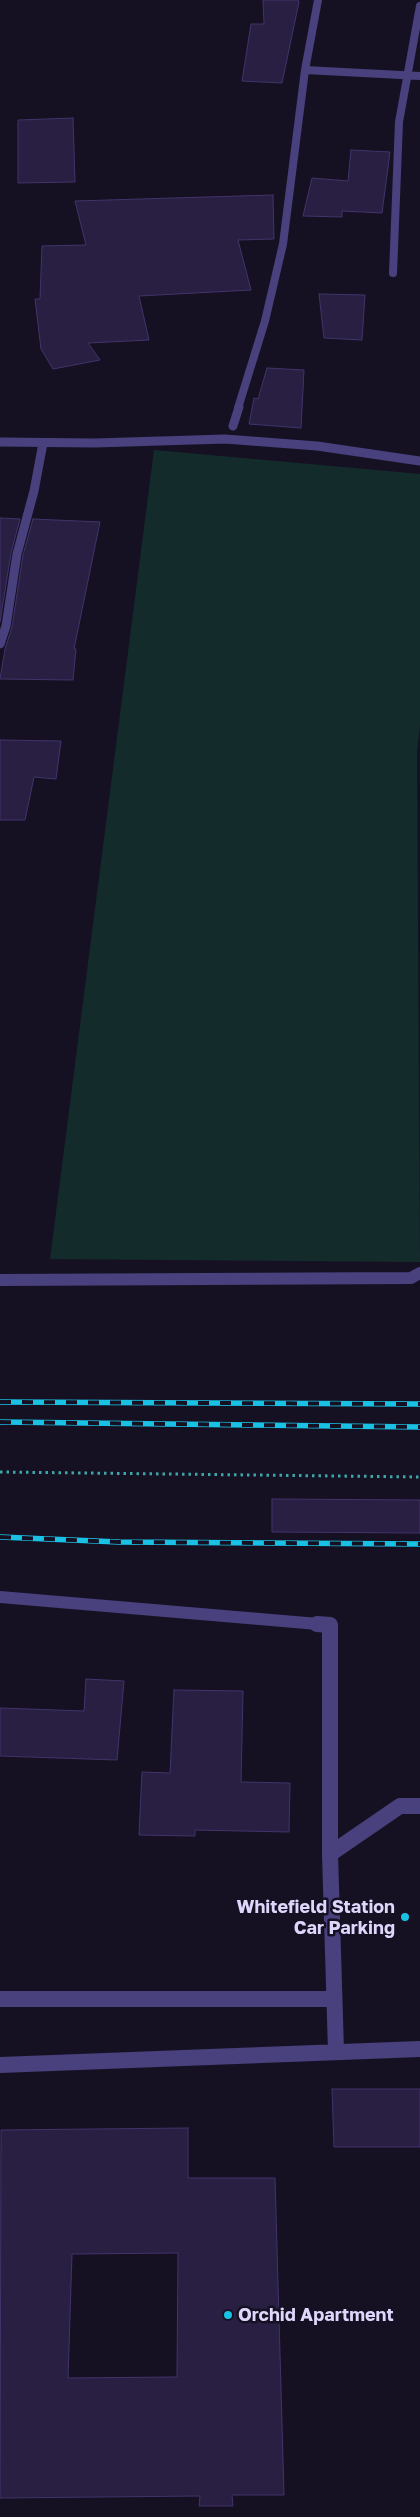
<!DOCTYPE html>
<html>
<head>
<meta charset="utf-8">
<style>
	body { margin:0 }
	canvas { display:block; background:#151123 }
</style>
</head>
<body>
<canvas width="420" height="2517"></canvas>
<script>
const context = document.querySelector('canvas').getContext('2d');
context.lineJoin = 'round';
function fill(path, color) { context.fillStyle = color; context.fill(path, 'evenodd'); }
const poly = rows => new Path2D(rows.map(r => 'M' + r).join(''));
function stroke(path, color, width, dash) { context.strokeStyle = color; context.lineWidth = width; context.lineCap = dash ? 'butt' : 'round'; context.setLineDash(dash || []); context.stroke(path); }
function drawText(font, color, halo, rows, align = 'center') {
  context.font = font + ' "Golos Text",sans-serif'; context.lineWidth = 5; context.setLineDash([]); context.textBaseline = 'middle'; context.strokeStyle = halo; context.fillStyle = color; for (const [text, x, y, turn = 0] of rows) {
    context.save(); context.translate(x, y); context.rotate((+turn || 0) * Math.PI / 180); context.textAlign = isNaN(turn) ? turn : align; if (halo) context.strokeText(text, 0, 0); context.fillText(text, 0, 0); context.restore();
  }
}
const green = poly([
	[154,450,420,474,420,725,417,751,420,1262,50,1259]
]);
const building = poly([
	[263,0,298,0,299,2,282,83,242,81,251,24,264,24,263,0],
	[73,118,75,182,18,183,18,120,73,118],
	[351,150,390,152,382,213,342,211,342,217,303,216,312,178,348,181,351,150],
	[273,195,274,239,238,240,251,290,139,296,149,340,88,343,100,360,53,369,41,349,35,299,40,299,42,246,86,245,75,201,273,195],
	[319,294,365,295,362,340,324,338,319,294],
	[267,368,304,370,301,428,249,424,254,398,258,399,267,368],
	[0,518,20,519,11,553,0,622,0,518],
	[33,519,100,522,74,649,76,649,73,680,0,679,5,649,12,627,23,555,33,519],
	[0,740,61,741,56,779,34,777,25,820,0,820,0,740],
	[272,1499,420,1500,420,1533,272,1532,272,1499],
	[86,1679,124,1681,117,1760,0,1756,0,1708,84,1711,86,1679],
	[174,1690,243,1691,241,1782,290,1783,289,1832,195,1830,195,1836,139,1835,142,1772,170,1773,174,1690],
	[332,2089,420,2089,420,2147,334,2147,332,2089],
	[188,2128,188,2178,275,2178,284,2495,232,2495,233,2506,199,2506,200,2496,0,2498,1,2130,188,2128],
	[178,2253,177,2377,68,2378,72,2254,178,2253]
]);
const path = poly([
	[0,1472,420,1477]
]);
const minorFar3 = poly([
	[305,70,420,76],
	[393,273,399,122,420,6],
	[238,408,265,321,283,244,305,70,318,0]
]);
const minorFar2 = poly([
	[233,426,239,407],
	[0,442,95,443,225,439,317,446,420,461],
	[0,644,6,626,17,554,34,491,43,443]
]);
const minorFar1 = poly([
	[0,1280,411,1278,420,1273],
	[0,1597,330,1625]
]);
const minor = poly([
	[317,1624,330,1625,330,1854,336,2051],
	[330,1854,400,1806,420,1806],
	[0,1999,334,1999],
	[0,2065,420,2049]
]);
const rail = poly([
	[0,1402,420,1404],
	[0,1422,420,1427],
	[0,1537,119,1542,420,1544]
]);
const markers = [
	[405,1917,5,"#19c1e4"],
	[228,2315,5,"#19c1e4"]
];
const nearPoinames = [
	["Whitefield Station",395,1907],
	["Car Parking",395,1928],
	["Orchid Apartment",238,2315,"left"]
];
fill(green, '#142b2c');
fill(building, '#281f42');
stroke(building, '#42336b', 1);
stroke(path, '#3ca8a9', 3, [2.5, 4]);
stroke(minorFar3, '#48417d', 8);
stroke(minorFar2, '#48417d', 9);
stroke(minorFar1, '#48417d', 12);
stroke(minor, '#48417d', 16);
stroke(rail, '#19c1e4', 5.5);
stroke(rail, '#151123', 4, [11]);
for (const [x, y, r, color] of markers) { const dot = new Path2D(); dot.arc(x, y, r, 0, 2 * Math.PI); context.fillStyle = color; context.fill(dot); stroke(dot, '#151123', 2); }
drawText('bold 18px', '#ded7fb', '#151123', nearPoinames, 'right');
</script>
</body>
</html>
